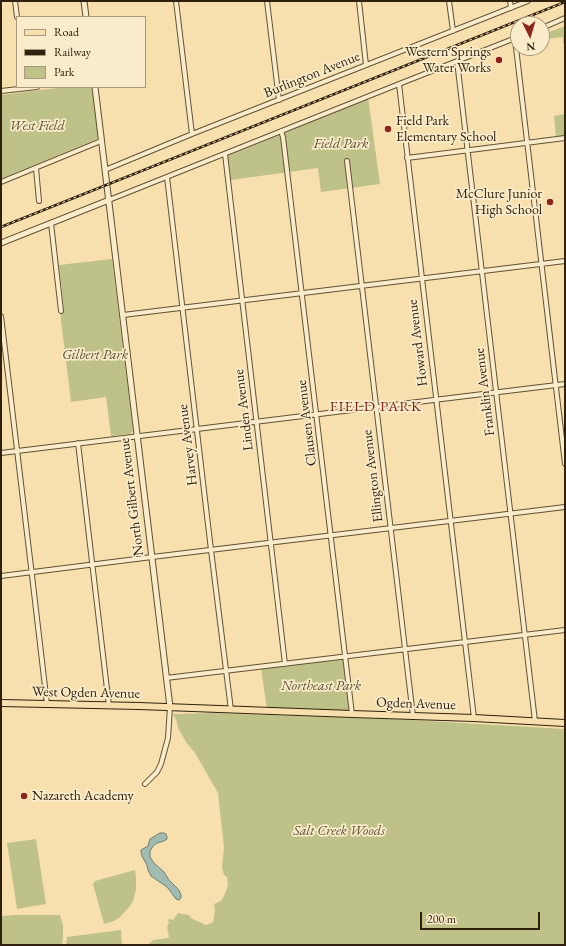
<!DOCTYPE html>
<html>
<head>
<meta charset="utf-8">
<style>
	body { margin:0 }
	#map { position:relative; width:566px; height:946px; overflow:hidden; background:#f8e0ae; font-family:"EB Garamond",serif }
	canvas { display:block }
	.frame { position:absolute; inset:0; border:2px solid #2f210d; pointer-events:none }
	.legend { position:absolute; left:16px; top:16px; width:130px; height:72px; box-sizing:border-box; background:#faebca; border:1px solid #a99a7e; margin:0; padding:5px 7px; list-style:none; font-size:12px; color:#2f210d }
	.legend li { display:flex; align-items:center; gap:8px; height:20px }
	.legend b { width:20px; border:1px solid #a99a7e }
	.north { position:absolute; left:510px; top:16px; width:40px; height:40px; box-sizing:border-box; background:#faebca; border:1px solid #a99a7e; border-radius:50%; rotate:175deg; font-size:11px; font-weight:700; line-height:16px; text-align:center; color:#2f210d }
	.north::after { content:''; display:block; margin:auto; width:14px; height:18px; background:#8f2418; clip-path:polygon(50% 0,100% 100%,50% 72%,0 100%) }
	.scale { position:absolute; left:420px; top:912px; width:120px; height:18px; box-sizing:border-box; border:2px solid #2f210d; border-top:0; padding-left:5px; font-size:12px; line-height:14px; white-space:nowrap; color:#2f210d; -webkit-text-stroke:3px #faebca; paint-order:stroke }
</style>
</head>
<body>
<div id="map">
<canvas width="566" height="946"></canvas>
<div class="frame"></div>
<ul class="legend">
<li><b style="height:5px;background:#f8e0ae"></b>Road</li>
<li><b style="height:5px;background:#2f210d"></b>Railway</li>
<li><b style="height:11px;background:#bec289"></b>Park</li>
</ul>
<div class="north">N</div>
<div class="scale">200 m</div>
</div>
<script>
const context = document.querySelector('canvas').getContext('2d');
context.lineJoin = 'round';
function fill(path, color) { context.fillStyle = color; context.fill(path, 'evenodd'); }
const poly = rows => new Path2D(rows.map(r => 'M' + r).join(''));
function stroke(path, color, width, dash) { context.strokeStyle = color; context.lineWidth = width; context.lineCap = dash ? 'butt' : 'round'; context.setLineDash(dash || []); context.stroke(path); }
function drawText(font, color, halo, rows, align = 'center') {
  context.font = font + ' "EB Garamond",serif'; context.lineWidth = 3.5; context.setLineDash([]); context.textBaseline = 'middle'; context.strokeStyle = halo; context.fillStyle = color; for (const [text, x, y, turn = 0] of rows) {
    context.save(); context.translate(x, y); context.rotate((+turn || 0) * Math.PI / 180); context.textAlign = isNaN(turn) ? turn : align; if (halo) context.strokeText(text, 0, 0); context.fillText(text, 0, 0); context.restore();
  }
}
const green = poly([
	[565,26,565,44,563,43,563,37,545,39,544,34],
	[65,87,92,87,98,136,97,139,1,179,1,95],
	[368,97,380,184,321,192,318,168,231,180,227,156,277,136],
	[565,114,565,136,556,137,554,116],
	[112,259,133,429,132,432,130,434,111,436,106,397,71,402,60,312,64,311,59,265],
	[344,658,350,712,267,709,261,668],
	[211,713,412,720,565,729,565,945,148,945,153,940,169,938,167,926,169,923,168,920,170,919,173,920,178,913,189,915,192,919,200,922,205,925,209,924,213,922,215,911,214,904,221,901,224,896,228,885,227,877,224,875,222,867,224,847,218,793,195,753,186,742,178,728,177,722,173,714],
	[36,839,46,904,17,909,7,843],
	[135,870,136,876,136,890,133,901,130,906,120,917,114,921,104,924,93,884,95,881],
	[14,915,60,915,63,925,63,938,62,945,1,945,1,916],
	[121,930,122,945,66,945,67,937]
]);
const water = poly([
	[160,833,164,833,166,834,167,837,167,839,164,841,157,843,153,846,150,851,150,857,154,863,164,872,169,880,179,890,181,895,181,898,179,900,176,899,167,887,151,876,148,870,147,865,142,856,141,852,141,850,148,846,150,839,160,833]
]);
const minor = poly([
	[15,1,17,17],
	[176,1,192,134],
	[267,1,279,100],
	[359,1,366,65],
	[449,1,453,31],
	[510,1,511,8],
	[542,28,565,18],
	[515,39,565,464],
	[457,61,535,721],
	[399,84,474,718],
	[1,91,37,87],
	[281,131,283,137,352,714],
	[225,154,285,664],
	[407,158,565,138],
	[347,161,413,716],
	[36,168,39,201],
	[105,170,192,134,528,1],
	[167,177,211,550,231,710],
	[1,182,101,141],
	[109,200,399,84,518,37],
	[51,223,61,311],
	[123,315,565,261],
	[1,316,31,567,47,704],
	[78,443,109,706],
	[1,453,491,393,565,384],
	[1,576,152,557,565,507],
	[166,678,565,630],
	[145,784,157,772,161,764,168,738,170,707]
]);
const tertiary = poly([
	[84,1,86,17],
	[95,87,170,707],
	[1,243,109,200]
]);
const primary = poly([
	[1,703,139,706,352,714,474,718,565,723]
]);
const rail = poly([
	[1,227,565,2]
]);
const markers = [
	[499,60,4,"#8f2418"],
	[388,129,4,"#8f2418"],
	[550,202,4,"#8f2418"],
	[24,796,4,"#8f2418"]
];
const poiNames = [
	["Western Springs",491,52],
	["Water Works",491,68],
	["Field Park",396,121,"left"],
	["Elementary School",396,137,"left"],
	["McClure Junior",542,194],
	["High School",542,210],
	["Nazareth Academy",32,796,"left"]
];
const streetNames = [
	["Burlington Avenue",312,75,-22],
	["Howard Avenue",418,343,-97],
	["Franklin Avenue",485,392,-97],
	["Linden Avenue",244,410,-97],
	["Clausen Avenue",307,423,-97],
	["Harvey Avenue",188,445,-97],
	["Ellington Avenue",373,476,-97],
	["North Gilbert Avenue",132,497,-97],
	["West Ogden Avenue",86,693,1],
	["Ogden Avenue",416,704,2]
];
const parkNames = [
	["West Field",37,126],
	["Field Park",341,144],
	["Gilbert Park",95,355],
	["Northeast Park",321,686],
	["Salt Creek Woods",339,831]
];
const neighbourhoodNames = [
	["FIELD PARK",376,407]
];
fill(green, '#bec289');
fill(water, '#9fbbb2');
stroke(water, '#727d70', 1);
stroke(minor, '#615135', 6);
stroke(tertiary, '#615135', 7);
stroke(primary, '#2f210d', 8);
stroke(minor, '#faebca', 4);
stroke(tertiary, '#faebca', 5);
stroke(primary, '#f8e0ae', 6);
stroke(rail, '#2f210d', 2.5);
stroke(rail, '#faebca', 1, [3]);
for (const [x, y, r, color] of markers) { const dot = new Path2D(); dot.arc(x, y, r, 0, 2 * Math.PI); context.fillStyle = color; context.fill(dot); stroke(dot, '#faebca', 1.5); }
drawText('14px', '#2f210d', '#faebca', poiNames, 'right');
drawText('14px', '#2f210d', '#faebca', streetNames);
drawText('italic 14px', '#5a5132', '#faebca', parkNames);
context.letterSpacing = '1px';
drawText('15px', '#7a1f14', '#faebca', neighbourhoodNames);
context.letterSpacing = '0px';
</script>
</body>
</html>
